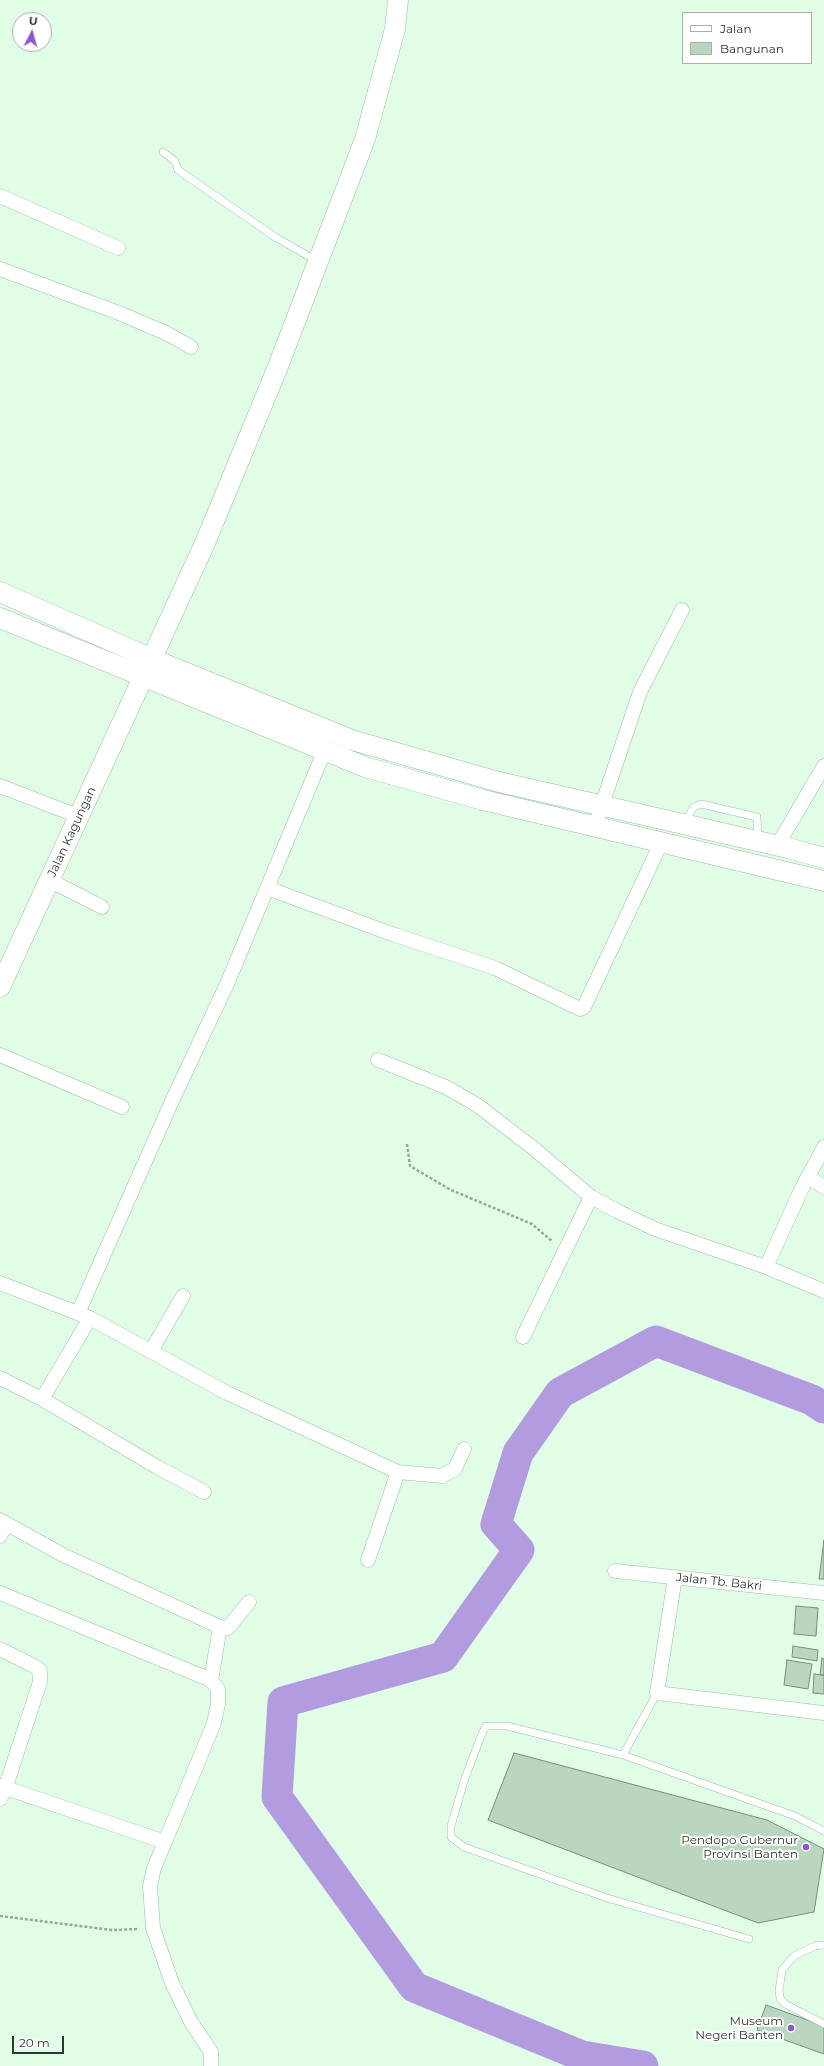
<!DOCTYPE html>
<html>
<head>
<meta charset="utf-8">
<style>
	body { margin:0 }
	#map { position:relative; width:824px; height:2066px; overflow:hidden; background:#e1fee7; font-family:Montserrat,sans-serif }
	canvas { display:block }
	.legend { position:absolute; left:682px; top:12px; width:130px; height:52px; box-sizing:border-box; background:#fff; border:1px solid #abafac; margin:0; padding:5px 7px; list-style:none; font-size:12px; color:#2c372f }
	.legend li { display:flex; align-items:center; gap:8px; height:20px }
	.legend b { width:20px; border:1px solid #abafac }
	.north { position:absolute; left:12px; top:12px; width:40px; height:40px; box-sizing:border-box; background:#fff; border:1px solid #abafac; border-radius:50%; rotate:6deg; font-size:11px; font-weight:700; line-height:16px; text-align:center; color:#2c372f }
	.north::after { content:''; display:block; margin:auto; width:14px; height:18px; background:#8957d0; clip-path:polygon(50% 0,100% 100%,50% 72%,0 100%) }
	.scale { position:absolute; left:12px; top:2036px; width:52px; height:18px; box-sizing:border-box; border:2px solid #2c372f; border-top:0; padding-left:5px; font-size:12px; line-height:14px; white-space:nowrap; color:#2c372f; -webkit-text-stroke:3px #fff; paint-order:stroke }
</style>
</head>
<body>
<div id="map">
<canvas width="824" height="2066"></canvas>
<ul class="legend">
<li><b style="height:5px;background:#fff"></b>Jalan</li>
<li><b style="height:11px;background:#b9d6bf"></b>Bangunan</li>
</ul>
<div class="north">U</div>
<div class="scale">20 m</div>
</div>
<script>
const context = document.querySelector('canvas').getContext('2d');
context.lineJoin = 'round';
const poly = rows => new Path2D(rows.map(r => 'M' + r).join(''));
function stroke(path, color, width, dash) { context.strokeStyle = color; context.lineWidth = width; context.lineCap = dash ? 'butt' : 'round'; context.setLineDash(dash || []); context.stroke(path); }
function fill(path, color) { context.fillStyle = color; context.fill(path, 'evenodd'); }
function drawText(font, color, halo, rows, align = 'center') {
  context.font = font + ' Montserrat,sans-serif'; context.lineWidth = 4; context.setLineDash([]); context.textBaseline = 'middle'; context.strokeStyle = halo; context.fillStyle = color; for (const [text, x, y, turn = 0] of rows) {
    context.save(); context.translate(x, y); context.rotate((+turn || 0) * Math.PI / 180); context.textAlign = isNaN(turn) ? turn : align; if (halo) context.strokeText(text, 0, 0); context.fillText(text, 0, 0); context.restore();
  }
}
const river = poly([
	[643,2066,582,2056,414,1987,277,1797,283,1702,443,1657,519,1550,496,1524,518,1453,560,1393,656,1341,812,1400,824,1408]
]);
const building = poly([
	[824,1540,824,1579,819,1579,824,1540],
	[796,1606,818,1608,816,1636,794,1634,796,1606],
	[793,1646,818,1650,817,1661,792,1657,793,1646],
	[822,1658,824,1659,824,1675,820,1675,822,1658],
	[787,1660,812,1664,808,1689,784,1685,787,1660],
	[814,1674,824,1675,824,1694,813,1693,814,1674],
	[514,1753,767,1820,824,1849,814,1912,758,1923,488,1820,514,1753],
	[766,2005,824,2026,824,2054,757,2030,766,2005]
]);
const path = poly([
	[407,1144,410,1166,451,1190,532,1224,553,1242],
	[0,1916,112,1930,139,1929]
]);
const lane = poly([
	[163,152,175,161,178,170,275,237,317,261],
	[684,823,694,807,701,804,757,817,758,839],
	[623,1755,657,1693],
	[749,1939,607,1898,464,1847,451,1837,451,1826,465,1778,481,1736,486,1726,507,1726,623,1755,795,1816,824,1831],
	[824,1945,815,1946,794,1956,782,1970,779,1991,780,1998,785,2004,824,2024]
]);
const street = poly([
	[0,196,118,248],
	[0,269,119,313,168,334,191,347],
	[0,786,78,816],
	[595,826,640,692,682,610],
	[777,846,824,766],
	[49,880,102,907],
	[267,888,392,934,495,968,580,1009,584,1007,661,843],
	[0,1055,122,1107],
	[378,1060,446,1087,477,1105,532,1147,591,1197,617,1211,655,1229,766,1267,824,1291],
	[808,1177,824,1187],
	[766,1267,802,1188,824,1147],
	[0,1283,90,1318,227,1393,398,1472,442,1476,455,1469,464,1449],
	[78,1313,172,1101,227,984,324,752],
	[523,1337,591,1197],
	[151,1351,183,1296],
	[0,1378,42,1399,157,1467,204,1492],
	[42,1399,90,1318],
	[0,1520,63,1555,220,1627,228,1628,249,1602],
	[0,1536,6,1524],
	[368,1560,398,1472],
	[615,1571,824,1593],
	[675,1577,657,1693,824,1713],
	[0,1593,211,1680,218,1689,218,1704,214,1723,165,1842],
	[0,1649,34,1666,40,1671,40,1682,5,1789,0,1799],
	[211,1680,220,1627],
	[0,1786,165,1842,154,1868,150,1886,153,1928,172,1983,191,2022,211,2052,211,2066]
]);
const secondary = poly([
	[0,592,152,659,352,740,499,782,788,848,824,858],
	[0,618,365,767,483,800,824,881],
	[0,987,205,543,277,369,365,139,395,29,398,0]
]);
const markers = [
	[806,1847,4,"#8957d0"],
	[791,2028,4,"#8957d0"]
];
const streetNames = [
	["Jalan Kagungan",72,832,-65],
	["Jalan Tb. Bakri",719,1582,6]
];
const poiNames = [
	["Pendopo Gubernur",798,1840],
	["Provinsi Banten",798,1854],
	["Museum",783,2021],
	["Negeri Banten",783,2035]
];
stroke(river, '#b29cdf', 31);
fill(building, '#b9d6bf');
stroke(building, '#75907b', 1);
stroke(lane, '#9ebaa4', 8);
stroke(street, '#9ebaa4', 15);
stroke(secondary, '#9ebaa4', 21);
stroke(path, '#94a998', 2.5, [3, 2]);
stroke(lane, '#fff', 7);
stroke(street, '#fff', 14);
stroke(secondary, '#fff', 20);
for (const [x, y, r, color] of markers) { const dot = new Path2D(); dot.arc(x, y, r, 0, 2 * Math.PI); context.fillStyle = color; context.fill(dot); stroke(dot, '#fff', 1.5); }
drawText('12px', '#2c372f', '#fff', streetNames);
drawText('12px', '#2c372f', '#fff', poiNames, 'right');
</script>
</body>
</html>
